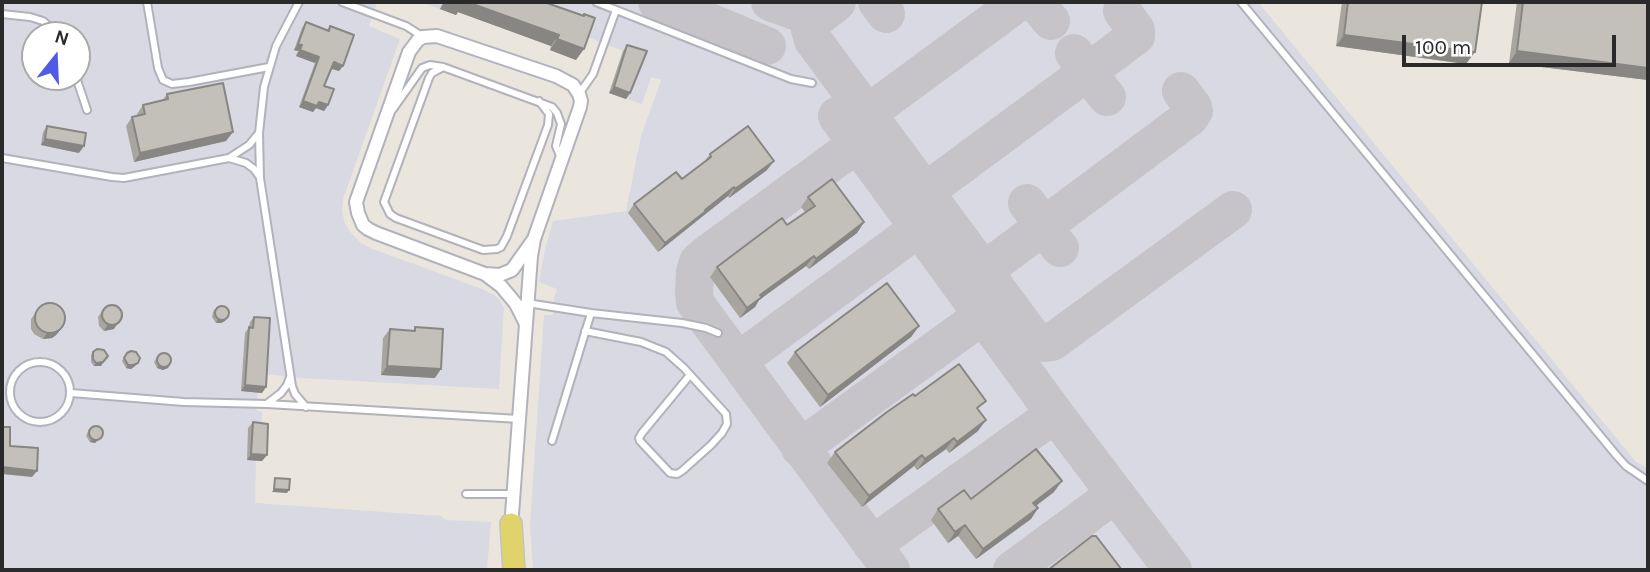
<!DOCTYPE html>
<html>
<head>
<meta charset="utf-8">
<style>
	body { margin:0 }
	#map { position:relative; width:1650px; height:572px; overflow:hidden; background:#eae6dd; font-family:Karla,sans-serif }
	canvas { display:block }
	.frame { position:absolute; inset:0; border:4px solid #2a2a2a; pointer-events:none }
	.north { position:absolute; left:21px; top:21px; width:70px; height:70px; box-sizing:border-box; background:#fff; border:2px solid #aaa; border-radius:50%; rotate:18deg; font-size:19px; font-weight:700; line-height:28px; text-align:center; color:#2a2a2a }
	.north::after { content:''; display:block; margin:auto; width:24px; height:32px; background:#4f5ae6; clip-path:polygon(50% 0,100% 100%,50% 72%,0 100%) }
	.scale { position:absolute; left:1402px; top:35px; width:214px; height:32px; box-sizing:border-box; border:4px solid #2a2a2a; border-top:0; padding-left:9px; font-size:21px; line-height:24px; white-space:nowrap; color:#2a2a2a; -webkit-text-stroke:5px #fff; paint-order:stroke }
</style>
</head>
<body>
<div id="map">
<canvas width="1650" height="572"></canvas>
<div class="frame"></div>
<div class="north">N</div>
<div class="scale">100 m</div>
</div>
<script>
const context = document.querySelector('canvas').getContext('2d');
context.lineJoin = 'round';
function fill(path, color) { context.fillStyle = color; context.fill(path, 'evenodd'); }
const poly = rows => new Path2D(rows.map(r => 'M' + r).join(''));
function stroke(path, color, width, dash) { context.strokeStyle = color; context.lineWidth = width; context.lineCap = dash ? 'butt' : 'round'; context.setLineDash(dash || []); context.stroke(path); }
const airport = poly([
	[2,2,377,2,369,26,400,39,343,199,342,212,345,223,351,233,360,242,370,248,482,289,494,295,500,300,504,308,499,389,301,378,263,374,262,392,258,393,257,411,262,412,262,461,256,461,255,503,441,516,446,520,491,522,487,570,2,570],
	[35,35,77,35,77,77,35,77],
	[424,2,1258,2,1636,462,1648,468,1648,570,533,570,530,525,544,315,553,315,554,298,557,289,539,282,545,249,553,221,626,211,641,136,661,80,651,77,642,104,609,93,623,51,585,36,551,46,458,12,456,15,423,3]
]);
const taxiway = poly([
	[657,2,689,15,697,14,700,18,767,46],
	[770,2,815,18],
	[837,2,813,21,810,30,813,40,1030,334,1038,341,1045,343,1052,342,1233,210],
	[877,2,886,14],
	[1035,2,1051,21],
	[1074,53,1084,67,1084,75,1091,77,1107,97],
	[837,116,1055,414,1173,570],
	[875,125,873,116,879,105,1019,2],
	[857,144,707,254,698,262,695,272,694,292,695,302,701,311,891,570],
	[932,201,932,191,937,183,1136,36,1136,30,1122,11],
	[1027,203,1039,220,1039,230,1046,231,1060,248],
	[975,260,989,265,1001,258,1190,117,1194,111,1193,107,1181,91],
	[738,361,919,228],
	[800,448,982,316],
	[872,545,1055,414],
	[1012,570,1114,495]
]);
const lane = poly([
	[147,2,158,68,163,80,172,84,189,82,269,67],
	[299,2,276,46,264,87,259,133,260,178,292,386,295,394,306,407],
	[342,2,406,26,422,36],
	[596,2,791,79,812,83],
	[1241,2,1617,456,1626,466,1648,481],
	[2,14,30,17,43,21,59,35],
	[443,67,432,73,429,78,384,202,390,214,396,218,483,250,497,249,501,247,507,236,548,125,549,114,539,101],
	[76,77,87,110],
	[579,94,593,74,616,10],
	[393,109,422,68,430,65,443,67,552,107,557,113,561,124,556,146,561,158],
	[2,158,112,177,124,178,229,158,249,145,259,133],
	[229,158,246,163,254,169,259,176],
	[527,303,591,313,682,323,706,328,718,333],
	[585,331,641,342,666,352,684,368,726,414,727,424,722,433,711,445,682,471,677,474,670,473,640,441,639,438,642,433,690,375],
	'10 392a30 30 0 1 1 60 0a30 30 0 1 1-60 0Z',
	[71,393,184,402,267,404,519,419],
	[268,403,281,393,287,385,290,377],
	[552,441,591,313],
	[466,494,513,494]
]);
const street = poly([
	[485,274,501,286,516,304,525,322],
	[511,528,531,256,534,239,580,107,581,101,579,94,573,85,556,76,437,36,423,37,418,40,409,52,356,202,358,213,363,225,368,229,376,233,485,274,500,275,512,270,534,239]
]);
const primary = poly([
	[511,524,514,570]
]);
const wall = poly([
	[443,2,544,2,583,16,584,14,576,60,550,50,551,46,458,12,456,15,440,9],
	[1342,2,1482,2,1466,64,1336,46],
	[1517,2,1648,2,1648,80,1509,63],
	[306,22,327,30,330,26,343,66,339,71,331,69,324,86,328,105,324,111,316,108,313,112,299,107,315,63,296,56,298,51,294,50,302,28],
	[627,45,630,93,626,99,609,93,623,51],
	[167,94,226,141,134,162,126,126,132,117,137,116,137,114,143,105,162,101],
	[47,126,79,153,41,145,43,132],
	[710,154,767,170,729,198,728,196,658,252,628,213,634,204,682,179,704,162],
	[808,197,864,222,857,233,809,269,806,266,759,300,755,307,740,318,710,277,717,267,787,225,805,212,801,207],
	[42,304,61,329,56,335,52,338,43,339,34,334,31,329,31,319],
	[215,309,225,321,221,323,216,323,212,317,213,312],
	[102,311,114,329,104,331,99,326,98,317],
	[254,317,266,387,262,393,241,391,245,333,249,327,250,322],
	[919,326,911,337,820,407,787,363,795,352],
	[415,327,435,378,381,375,383,338,390,329,413,331],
	[93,352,108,356,101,366,94,366,91,362,91,355],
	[127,353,135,366,131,369,126,368,122,361],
	[159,354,168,368,163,370,157,368,154,362],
	[915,396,979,411,978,431,949,453,946,449,917,470,914,466,862,507,827,463,835,452],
	[253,422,267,455,262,461,247,460,248,428],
	[89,429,103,435,95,443,90,442,86,436],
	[1054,492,1036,506,1038,508,1031,519,976,559,958,536,948,543,931,520,938,509,971,499]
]);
const shadedWall = poly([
	[445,2,467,2,559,35,551,46,458,12,456,15,440,9],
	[1344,35,1475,52,1466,64,1336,46],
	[557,39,584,49,576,60,550,50],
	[298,44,302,45,298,51,294,50],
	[300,50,319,57,315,63,296,56],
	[1517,51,1648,68,1648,80,1509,63],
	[334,62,343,66,339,71,330,68],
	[614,87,630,93,626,99,609,93],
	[303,101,319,102,328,105,324,111,316,108,313,112,299,107],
	[233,132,226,141,134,162,140,153],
	[45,139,84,146,79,153,41,145],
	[774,161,767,170,729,198,735,189],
	[734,187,728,196,658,252,665,243,705,210],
	[864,222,857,233,809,269,816,259],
	[814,256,806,266,759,300,755,307,740,318,747,308,760,295],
	[227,318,225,321,221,323,216,323,218,319],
	[118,323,114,329,104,331,108,324],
	[919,326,911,337,820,407,828,395],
	[61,329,56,335,52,338,43,339,47,333],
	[103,362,101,366,94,366,96,363],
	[138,363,135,366,131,369,126,368,128,365],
	[159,365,170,365,168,368,163,370,157,368],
	[387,366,441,369,435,378,381,375],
	[245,385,266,387,262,393,241,391],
	[986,420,978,431,949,453,957,442],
	[103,435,95,443,90,442,92,439],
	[954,438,946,449,917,470,925,459],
	[251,454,267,455,262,461,247,460],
	[922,455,914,466,862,507,869,496],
	[2,467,37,471,32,477,2,474],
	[1062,481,1054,492,1026,513,1033,503],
	[274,489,289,490,287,493,272,492],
	[1038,508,1031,519,976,559,983,549],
	[965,525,958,536,948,543,955,532]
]);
const building = poly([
	[467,2,544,2,584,16,584,14,595,18,584,49,557,39,559,35,467,2],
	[1348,2,1482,2,1475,52,1344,35,1348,2],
	[1523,2,1648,2,1648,68,1517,51,1523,2],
	[306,22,329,31,330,26,354,35,343,66,334,62,324,86,334,89,328,105,319,102,317,106,303,101,319,57,300,50,302,45,298,44,306,22],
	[627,45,647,51,630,93,614,87,627,45],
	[223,83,233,132,140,153,132,117,145,114,143,105,168,99,167,94,223,83],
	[47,126,86,133,84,146,45,139,47,126],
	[748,126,774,161,735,189,734,187,705,210,706,211,665,243,634,204,676,172,682,179,711,157,710,154,748,126],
	[832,179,864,222,816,259,814,256,760,295,762,297,747,308,717,267,782,218,787,225,815,206,808,197,832,179],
	[887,283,919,326,828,395,795,352,887,283],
	'35 318a15 15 0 1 1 30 0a15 15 0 1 1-30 0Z',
	'102 315a10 10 0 1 1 20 0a10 10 0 1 1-20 0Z',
	'215 313a7 7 0 1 1 14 0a7 7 0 1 1-14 0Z',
	[254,317,270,318,266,387,245,385,249,327,253,328,254,317],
	[415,327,443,329,441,369,387,366,390,329,415,331,415,327],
	[97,349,104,350,108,356,103,362,96,363,93,359,93,352,97,349],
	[131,351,136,352,140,358,138,363,133,365,128,365,124,358,127,353,131,351],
	'157 360a7 7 0 1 1 14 0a7 7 0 1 1-14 0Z',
	[959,364,986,401,977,408,986,420,957,442,954,438,925,459,922,455,869,496,835,452,887,412,913,394,915,396,959,364],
	[253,422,268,424,267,455,251,454,253,422],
	'89 433a7 7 0 1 1 14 0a7 7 0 1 1-14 0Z',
	[2,427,10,427,10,446,38,448,37,471,2,467,2,427],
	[1036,449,1062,481,1033,503,1038,508,983,549,965,525,955,532,938,509,964,490,971,499,1036,449],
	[275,478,290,479,289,490,274,489,275,478],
	[1092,536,1096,536,1122,570,1048,570,1092,536]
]);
fill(airport, '#d8d9e3');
stroke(taxiway, '#c6c4c8', 38);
stroke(lane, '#b1b2bc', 10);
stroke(street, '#b1b2bc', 16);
stroke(primary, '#c3c3c3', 24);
stroke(lane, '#fff', 6);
stroke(street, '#fff', 12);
stroke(primary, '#e1d36b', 21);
fill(wall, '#a8a59f');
fill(shadedWall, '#888682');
fill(building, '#c3c0b9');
stroke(building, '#888682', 2);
</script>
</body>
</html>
